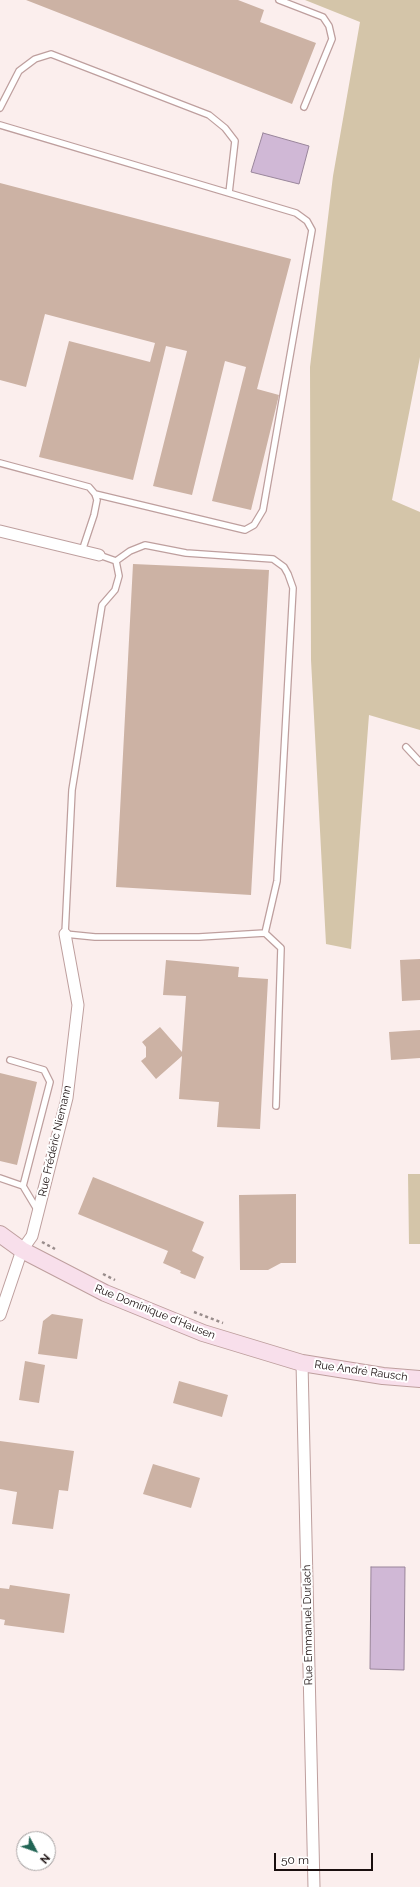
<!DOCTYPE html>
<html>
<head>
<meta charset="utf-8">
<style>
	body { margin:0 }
	#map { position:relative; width:420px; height:1887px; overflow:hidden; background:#fbeeed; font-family:Raleway,sans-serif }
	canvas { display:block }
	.north { position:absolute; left:16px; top:1831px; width:40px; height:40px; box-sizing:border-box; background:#fff; border:1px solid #a39f9f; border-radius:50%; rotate:131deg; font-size:11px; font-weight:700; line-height:16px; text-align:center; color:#190e0e }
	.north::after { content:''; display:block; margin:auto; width:14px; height:18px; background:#226555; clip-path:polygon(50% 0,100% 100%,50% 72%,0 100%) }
	.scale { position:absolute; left:274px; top:1853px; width:99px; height:18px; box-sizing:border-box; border:2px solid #190e0e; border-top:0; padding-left:5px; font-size:12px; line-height:14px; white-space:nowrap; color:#190e0e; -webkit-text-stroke:3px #fff; paint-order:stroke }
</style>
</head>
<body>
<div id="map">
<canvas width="420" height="1887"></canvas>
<div class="north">N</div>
<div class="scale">50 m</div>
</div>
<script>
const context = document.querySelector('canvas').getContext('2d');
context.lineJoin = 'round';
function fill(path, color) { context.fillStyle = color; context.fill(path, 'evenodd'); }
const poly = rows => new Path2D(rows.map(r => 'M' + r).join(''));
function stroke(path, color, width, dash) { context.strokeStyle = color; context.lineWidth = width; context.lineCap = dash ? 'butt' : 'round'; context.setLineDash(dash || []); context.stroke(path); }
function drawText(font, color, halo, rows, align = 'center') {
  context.font = font + ' Raleway,sans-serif'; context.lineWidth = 4; context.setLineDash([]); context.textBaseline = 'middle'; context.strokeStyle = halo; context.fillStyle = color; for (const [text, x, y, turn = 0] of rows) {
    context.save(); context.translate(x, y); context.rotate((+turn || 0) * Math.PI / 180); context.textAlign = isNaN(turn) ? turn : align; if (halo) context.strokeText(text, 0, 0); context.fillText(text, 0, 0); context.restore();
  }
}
const green = poly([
	[305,0,420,0,420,357,392,500,420,512,420,730,369,715,351,949,326,944,311,660,310,367,333,176,360,22],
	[408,1174,420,1174,420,1244,409,1244]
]);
const water = poly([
	[263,133,309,146,299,184,251,172,263,133],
	[371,1567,405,1567,404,1670,370,1669,371,1567]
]);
const building = poly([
	[26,0,238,0,264,10,260,22,316,43,292,104],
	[0,183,291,259,257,389,279,395,251,510,212,501,246,367,225,361,192,495,153,486,187,351,166,346,133,480,39,457,69,341,150,362,155,343,45,314,26,387,0,380],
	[133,564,269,570,251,895,116,887],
	[420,959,420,1000,402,1001,400,960],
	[166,960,239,967,238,977,268,979,260,1129,217,1127,219,1102,179,1099,182,1056,156,1079,141,1061,146,1057,146,1047,142,1042,160,1027,182,1052,186,996,163,995],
	[420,1030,420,1058,391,1060,389,1032],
	[0,1073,37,1082,17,1165,0,1161],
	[93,1177,204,1222,192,1251,204,1257,195,1279,180,1273,181,1271,163,1263,168,1251,78,1214],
	[296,1194,296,1263,281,1263,268,1270,240,1270,239,1195],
	[52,1314,83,1319,77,1359,38,1354,43,1321],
	[25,1361,45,1365,39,1403,19,1400],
	[179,1381,228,1395,222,1417,173,1403],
	[0,1441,74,1451,68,1491,59,1490,53,1529,12,1524,17,1492,0,1489],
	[153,1464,200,1478,191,1508,143,1494],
	[10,1585,70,1594,64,1633,4,1625,5,1620,0,1619,0,1588,9,1589]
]);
const path = poly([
	[42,1242,55,1249],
	[103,1274,115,1280],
	[194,1312,223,1323]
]);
const lane = poly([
	[279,0,323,17,329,26,332,39,304,107],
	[0,108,19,71,35,59,51,54,209,115,225,128,235,141,229,193],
	[0,125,296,213,307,221,312,230,263,510,254,525,245,530,95,494],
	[0,463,89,487,95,494,97,500,94,515,82,551],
	[99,555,116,561,119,576,115,590,102,605,72,790,65,934,95,937,199,937,265,933,281,948,276,1106],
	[116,561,130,551,145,545,186,553,273,559,284,567,288,574,293,588,277,881,265,933],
	[406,747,420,762],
	[10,1060,44,1070,50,1082,23,1186,38,1211],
	[0,1178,23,1186]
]);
const street = poly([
	[0,531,99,555],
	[0,1315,22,1250,32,1236,67,1098,78,1005,65,934],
	[302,1363,314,1887]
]);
const secondary = poly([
	[0,1234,22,1250,105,1293,203,1333,302,1363,383,1376,420,1379]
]);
const streetNames = [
	["Rue Frédéric Niemann",55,1141,-77],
	["Rue Dominique d'Hausen",155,1312,22],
	["Rue André Rausch",361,1371,8],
	["Rue Emmanuel Durlach",308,1625,-91]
];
fill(green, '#d4c5a9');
fill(water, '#d0b8d6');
stroke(water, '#99859a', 1);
fill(building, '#ccb2a4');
stroke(lane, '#be9f9e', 8);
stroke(street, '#be9f9e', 13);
stroke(secondary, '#be9f9e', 18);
stroke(path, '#988c8b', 2.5, [3, 3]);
stroke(lane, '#fff', 5.5);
stroke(street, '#fff', 11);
stroke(secondary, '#f8dfeb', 16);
drawText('11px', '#190e0e', '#fff', streetNames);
</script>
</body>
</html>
